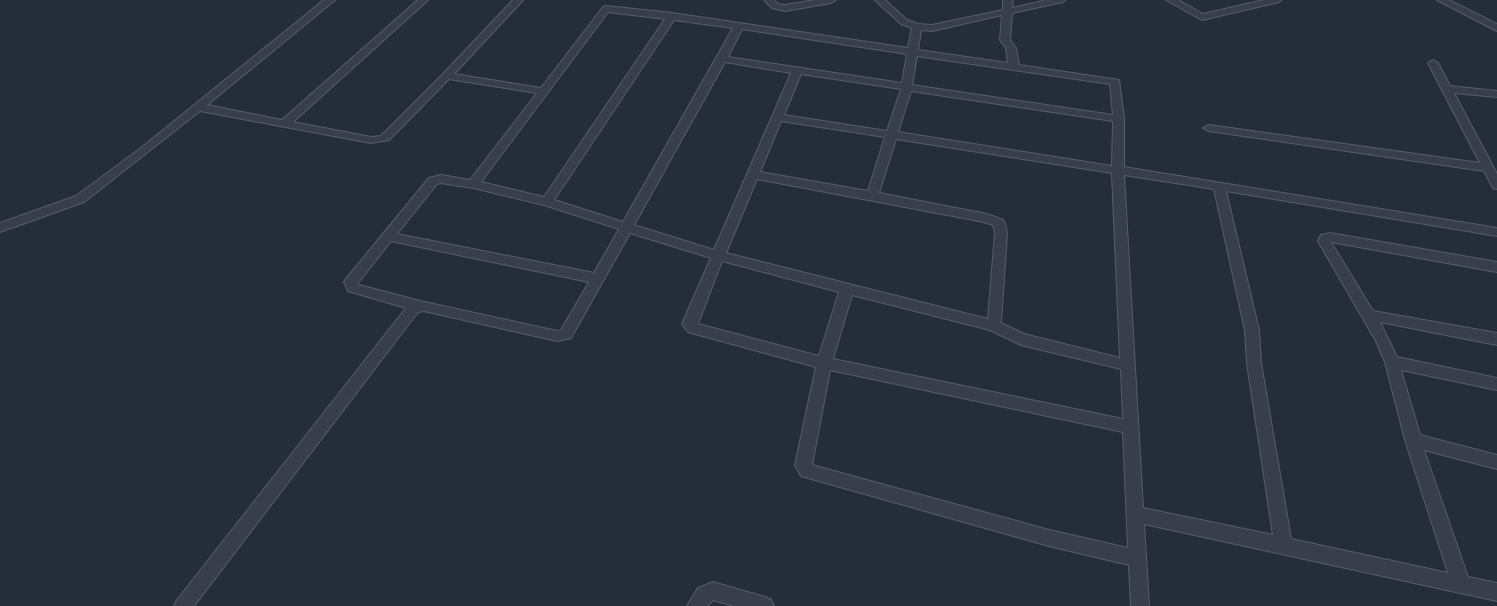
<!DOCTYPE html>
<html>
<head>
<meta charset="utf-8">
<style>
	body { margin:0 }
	canvas { display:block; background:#252d3a }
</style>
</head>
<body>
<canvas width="1497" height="606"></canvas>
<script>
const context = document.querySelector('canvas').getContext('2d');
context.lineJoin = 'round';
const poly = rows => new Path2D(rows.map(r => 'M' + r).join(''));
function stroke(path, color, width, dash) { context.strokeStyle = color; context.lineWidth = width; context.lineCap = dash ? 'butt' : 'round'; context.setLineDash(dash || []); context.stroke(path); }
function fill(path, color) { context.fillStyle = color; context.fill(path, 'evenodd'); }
const minor = poly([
	[324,0,335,0,207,105,282,120,418,0,428,0,293,122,371,137,381,136,443,74,513,0,523,0,454,74,541,88,603,7,606,6,672,13,908,48,912,28,901,24,875,0,885,0,907,20,918,24,932,25,1003,10,1003,0,1013,0,1012,8,1047,0,1065,0,1063,2,1012,13,1010,40,1016,48,1019,65,1119,80,1124,119,1124,167,1497,228,1497,236,1226,191,1259,330,1261,363,1291,539,1448,573,1405,440,1385,362,1376,341,1318,241,1321,235,1330,233,1497,262,1497,272,1331,242,1373,311,1497,333,1497,345,1380,322,1397,357,1497,378,1497,390,1401,370,1420,435,1497,455,1497,469,1424,450,1468,577,1497,583,1497,601,1144,524,1149,606,1131,606,1129,565,1049,546,801,476,795,465,816,367,688,332,682,324,711,258,630,233,571,338,557,341,424,311,418,312,194,606,174,606,177,600,406,308,348,291,344,282,346,279,429,178,441,175,470,180,537,93,449,79,389,140,371,143,200,111,84,202,0,232,0,223,76,196,141,148,324,0],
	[608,12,665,19,544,197,481,182,608,12],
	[1002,15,1000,40,1006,48,1008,63,918,50,921,30,932,31,1002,15],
	[674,20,733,28,623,222,554,200,674,20],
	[742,29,907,54,902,83,728,57,742,29],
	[917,56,1110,84,1113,115,912,85,917,56],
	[725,62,791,73,714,250,634,225,725,62],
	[801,74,901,89,887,131,784,115,801,74],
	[911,91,1113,121,1112,166,898,132,911,91],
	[781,121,885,137,868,191,760,172,781,121],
	[896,139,1112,173,1120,358,1024,334,1001,323,1007,233,1005,223,1003,220,987,214,879,193,896,139],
	[1124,175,1214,189,1245,330,1247,363,1273,535,1143,508,1124,175],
	[757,179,984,222,993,225,995,233,988,319,726,253,757,179],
	[441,183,473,188,544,205,619,229,594,273,397,234,437,184,441,183],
	[391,241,589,282,561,330,557,331,420,301,359,285,358,283,391,241],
	[722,261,839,292,819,356,698,324,722,261],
	[852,295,990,330,1021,345,1121,369,1123,419,833,359,852,295],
	[830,370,1123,432,1128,548,1049,530,812,465,830,370],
	[764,0,774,0,778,4,785,5,815,0,836,0,831,3,785,11,772,8,764,0],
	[1166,0,1178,0,1203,14,1264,0,1281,0,1279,2,1202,20,1166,0],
	[1437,0,1449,0,1497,24,1497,31,1437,0],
	[1433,60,1438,63,1450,86,1497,91,1497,97,1454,93,1497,174,1497,189,1493,188,1484,171,1209,131,1203,128,1209,125,1480,163,1428,63,1433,60],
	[713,582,765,597,771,600,774,606,734,606,713,600,707,606,687,606,698,588,713,582]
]);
stroke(minor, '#575d68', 2);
fill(minor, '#393f4a');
</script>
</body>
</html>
